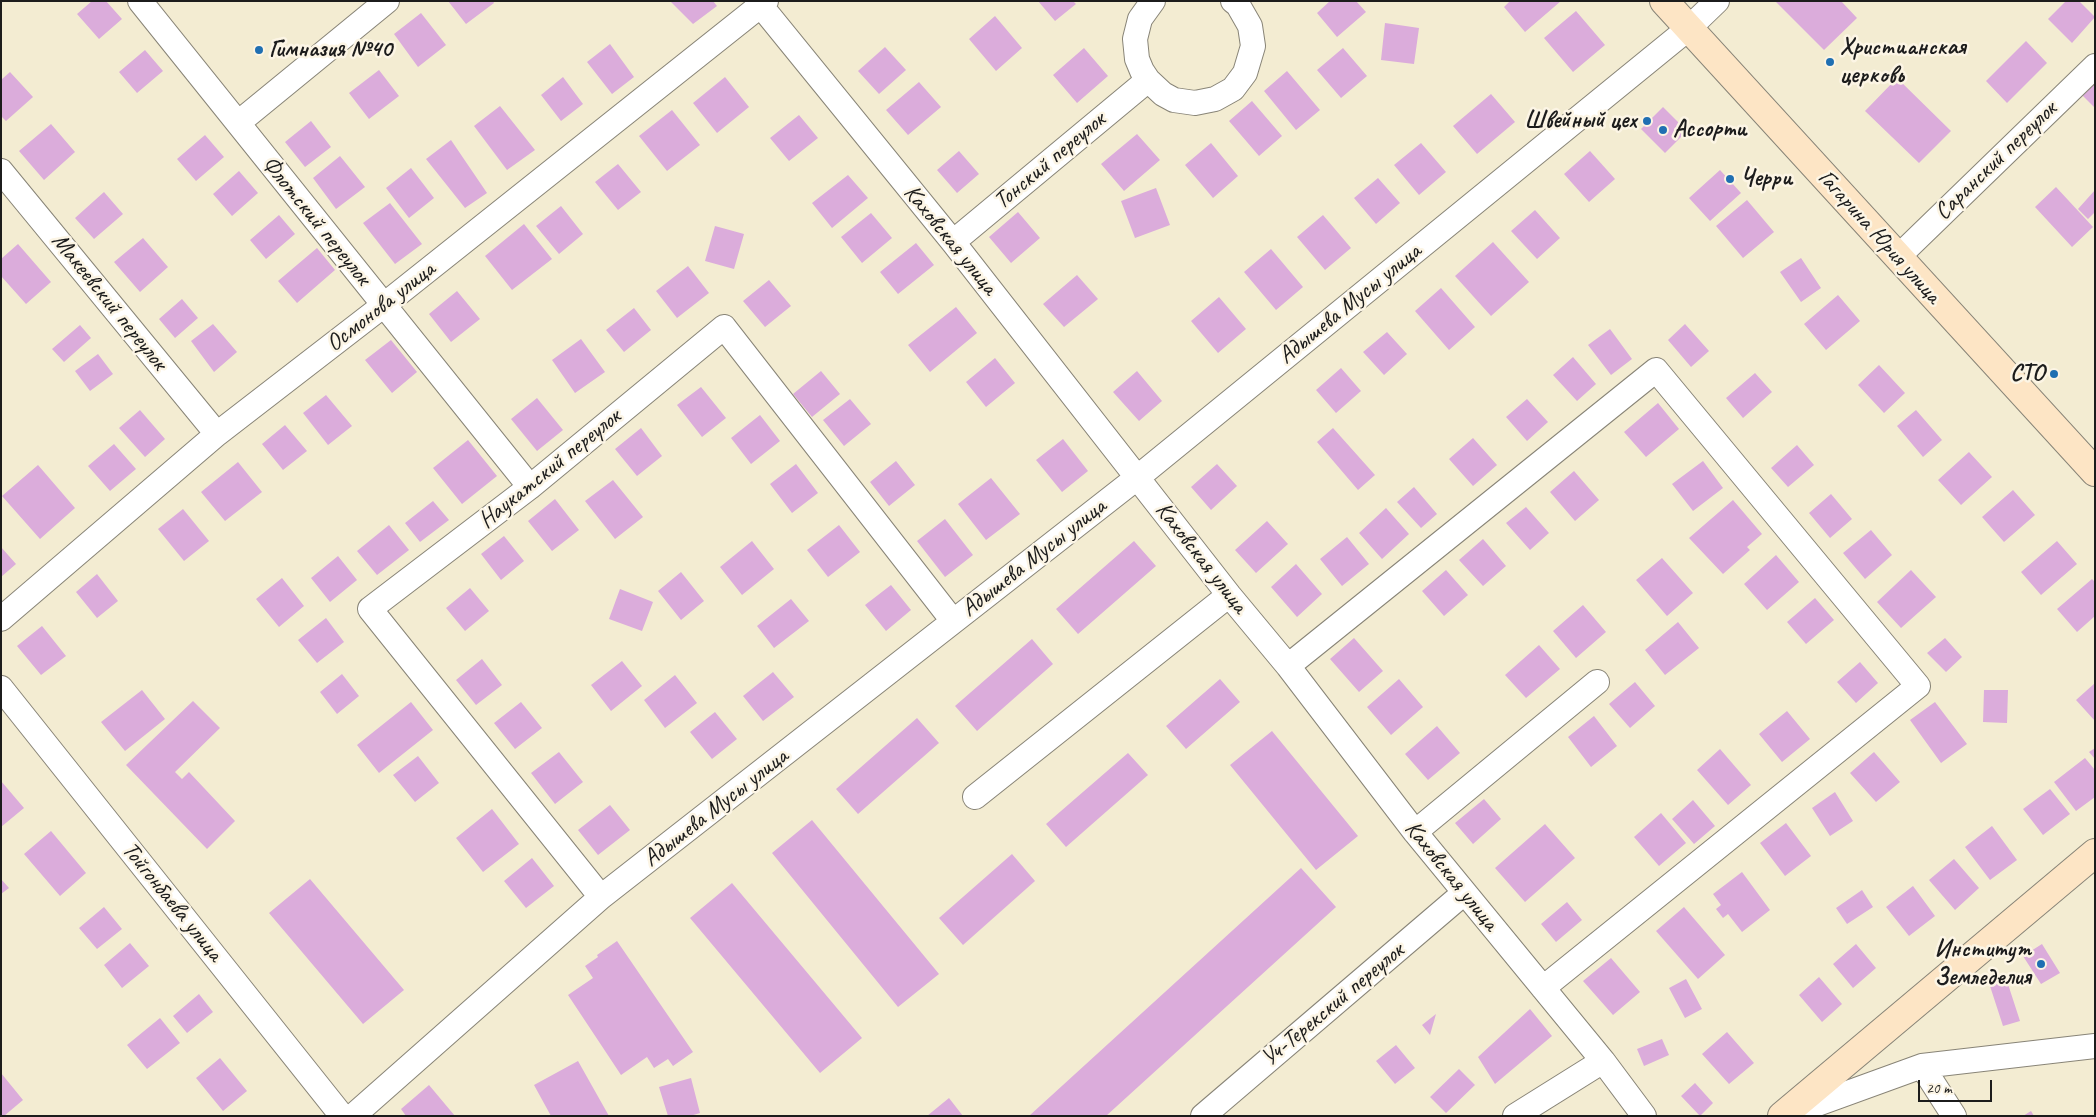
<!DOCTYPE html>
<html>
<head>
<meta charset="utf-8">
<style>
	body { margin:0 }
	#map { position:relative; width:2096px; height:1117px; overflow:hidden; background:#f3ecd2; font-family:Caveat,sans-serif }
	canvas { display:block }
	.frame { position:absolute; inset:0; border:2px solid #1c1c1c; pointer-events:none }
	.scale { position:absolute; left:1918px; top:1080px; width:74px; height:22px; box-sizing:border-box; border:2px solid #1c1c1c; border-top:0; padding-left:6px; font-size:15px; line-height:18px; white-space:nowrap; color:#1c1c1c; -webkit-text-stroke:4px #fcf5e5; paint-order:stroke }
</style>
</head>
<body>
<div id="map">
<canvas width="2096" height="1117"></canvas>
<div class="frame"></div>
<div class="scale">20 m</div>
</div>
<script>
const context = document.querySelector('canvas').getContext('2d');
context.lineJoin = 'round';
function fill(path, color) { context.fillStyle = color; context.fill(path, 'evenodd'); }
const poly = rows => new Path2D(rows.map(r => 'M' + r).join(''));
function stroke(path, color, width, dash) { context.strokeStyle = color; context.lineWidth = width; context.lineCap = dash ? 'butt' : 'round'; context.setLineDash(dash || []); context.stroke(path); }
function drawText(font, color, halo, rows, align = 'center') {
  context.font = font + ' Caveat,sans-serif'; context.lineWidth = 5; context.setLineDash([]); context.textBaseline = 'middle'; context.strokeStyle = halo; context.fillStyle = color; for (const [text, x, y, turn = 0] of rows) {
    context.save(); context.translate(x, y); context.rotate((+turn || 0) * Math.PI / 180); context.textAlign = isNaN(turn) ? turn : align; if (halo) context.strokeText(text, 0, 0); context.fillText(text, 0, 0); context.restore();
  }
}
const building = poly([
	[92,1,106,1,122,19,99,39,77,14],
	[448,1,493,1,494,3,466,24],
	[670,1,713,1,717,6,693,24],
	[1038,1,1073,1,1076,4,1055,21],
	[1330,1,1356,1,1366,12,1337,37,1317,13],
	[1510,1,1561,1,1525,32,1504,7],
	[1775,1,1841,1,1857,18,1824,50],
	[2066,1,2079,1,2095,17,2072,43,2048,19],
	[1576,11,1605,45,1573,72,1544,38],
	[421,13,446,45,418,67,394,34],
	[995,16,1022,48,996,71,969,39],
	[1385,23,1419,28,1414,64,1381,60],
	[2026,41,2047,63,2007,103,1986,81],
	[610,44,634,77,612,94,587,62],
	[885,47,906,70,879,94,858,71],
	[1084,48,1108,76,1077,103,1053,75],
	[1343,48,1367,76,1341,98,1317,70],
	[145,50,163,71,137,93,119,72],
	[379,70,399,96,369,119,349,93],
	[1287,71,1320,110,1296,130,1264,91],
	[10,72,33,97,6,121,1,116,1,80],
	[2095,74,2095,108,2078,91],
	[563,77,583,104,561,121,541,95],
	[725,77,749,107,717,133,693,103],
	[1897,78,1951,131,1919,163,1865,111],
	[919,82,941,107,908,135,886,110],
	[1491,94,1515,122,1477,154,1453,126],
	[1252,101,1282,136,1259,156,1229,121],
	[500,106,535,150,507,170,474,126],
	[1663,107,1687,131,1665,153,1641,129],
	[672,110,700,145,667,171,639,136],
	[799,115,818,138,789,161,770,138],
	[311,121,331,147,305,167,285,142],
	[51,124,75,152,44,180,19,151],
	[1137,134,1160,160,1124,191,1101,164],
	[205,135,224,157,196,181,177,159],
	[451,140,487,193,465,208,426,159],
	[1211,143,1238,176,1213,198,1185,165],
	[1421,143,1446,172,1419,195,1394,165],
	[959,151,979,174,957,193,937,170],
	[1590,151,1615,179,1589,202,1564,174],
	[340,156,365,187,336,209,313,178],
	[618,164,641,192,618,210,595,182],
	[411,168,434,198,409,218,386,188],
	[1720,170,1741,193,1710,221,1689,198],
	[239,171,258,193,232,216,213,194],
	[848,175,868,198,832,228,812,203],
	[1378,178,1400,203,1376,224,1354,198],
	[2056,187,2093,227,2072,247,2035,207],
	[1156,188,1170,225,1135,238,1121,201],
	[2095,190,2095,212,2088,219,2078,209],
	[104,192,123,214,94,239,75,218],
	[1747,200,1774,232,1743,258,1716,226],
	[390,203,422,244,395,264,363,223],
	[561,206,583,234,559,254,536,226],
	[1535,210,1560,238,1537,259,1511,231],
	[1018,212,1040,238,1011,263,989,237],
	[871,213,892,238,862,263,841,237],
	[279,215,295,234,266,259,250,240],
	[1323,215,1351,248,1325,270,1297,237],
	[524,224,552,259,512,290,485,256],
	[715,226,744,234,734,269,705,261],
	[143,238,168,267,140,292,114,262],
	[1493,242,1529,282,1491,316,1455,276],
	[916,243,934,265,898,294,880,272],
	[18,244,51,282,26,304,1,276,1,259],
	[317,248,335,270,297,303,278,281],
	[1271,249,1303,287,1276,310,1244,272],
	[1801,258,1821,288,1801,302,1780,272],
	[688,266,709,293,677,318,656,291],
	[1077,275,1098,299,1064,327,1043,304],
	[769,280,791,306,765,327,743,301],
	[1441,288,1475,327,1449,350,1415,311],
	[457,291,480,319,451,342,429,314],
	[1838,295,1860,321,1826,350,1804,324],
	[1219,297,1246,329,1218,353,1191,321],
	[182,299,198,318,175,338,159,319],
	[956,307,977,333,930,372,908,345],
	[634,308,651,330,624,352,606,330],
	[213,324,237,352,214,372,191,341],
	[1685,324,1709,351,1691,367,1668,340],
	[80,325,91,338,64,362,52,349],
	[1610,329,1632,359,1611,375,1588,345],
	[1387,332,1407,354,1384,375,1363,352],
	[581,339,605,372,575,393,552,360],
	[391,340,417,372,392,393,365,360],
	[98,354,113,374,90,391,75,371],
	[1573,357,1596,384,1577,401,1553,375],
	[995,358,1015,383,986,407,966,382],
	[1879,365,1905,393,1884,413,1858,385],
	[1341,368,1361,391,1336,413,1316,390],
	[821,371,840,394,812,417,793,394],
	[1137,371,1162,401,1139,421,1113,392],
	[1755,373,1772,392,1743,418,1726,398],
	[701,387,726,418,702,437,677,405],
	[326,395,352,426,328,445,303,413],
	[537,398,563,430,537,451,511,419],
	[850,399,871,424,844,446,823,420],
	[1527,399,1548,422,1527,441,1506,417],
	[1658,403,1679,429,1646,457,1624,432],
	[140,410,165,439,145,457,119,428],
	[1916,410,1942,440,1923,457,1897,426],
	[760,415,780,441,751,464,731,438],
	[285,425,307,451,283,470,262,444],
	[641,428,662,456,637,476,615,449],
	[1333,428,1375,475,1358,490,1317,442],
	[1473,438,1497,465,1473,486,1449,459],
	[1063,439,1088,471,1062,492,1036,460],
	[468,440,497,476,462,504,433,468],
	[114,444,136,469,110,491,88,466],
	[1797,445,1814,465,1788,487,1771,468],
	[1969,452,1992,477,1961,505,1938,480],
	[896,461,915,485,889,506,870,482],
	[1703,461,1723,488,1693,511,1672,484],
	[238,462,262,492,225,521,201,492],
	[796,464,818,493,792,513,770,484],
	[1217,464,1237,486,1211,510,1191,487],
	[38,465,75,508,40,539,2,496],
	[1574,471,1599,500,1575,521,1550,492],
	[991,478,1020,514,986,540,958,504],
	[613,480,643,517,615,539,585,501],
	[1414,487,1437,514,1421,528,1397,502],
	[2013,490,2035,515,2004,542,1982,517],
	[1831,494,1852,519,1830,538,1809,513],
	[555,499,579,530,552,551,528,521],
	[1733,500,1762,534,1747,547,1750,550,1723,574,1689,538],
	[433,501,449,520,420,542,405,523],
	[1526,507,1549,533,1530,550,1506,523],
	[1386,508,1409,534,1382,559,1359,533],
	[183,509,209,541,184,561,158,529],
	[945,519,973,555,945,577,917,541],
	[1267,521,1288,544,1256,573,1235,550],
	[389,525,409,550,377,575,357,551],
	[839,525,860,552,828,577,807,550],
	[1871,530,1892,555,1865,579,1843,553],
	[504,536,524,561,501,580,481,554],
	[1347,537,1369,564,1342,586,1320,559],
	[1483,539,1506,566,1483,586,1459,560],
	[752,541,774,569,742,595,720,567],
	[1134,541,1156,566,1078,634,1056,609],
	[2057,541,2077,564,2041,595,2021,572],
	[1,547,16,564,1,577],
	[1776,555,1799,582,1767,610,1744,584],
	[338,556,357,580,330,602,311,578],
	[1662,558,1693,593,1667,616,1636,580],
	[1296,564,1322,594,1297,617,1271,587],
	[1446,570,1468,595,1444,616,1422,591],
	[1911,570,1936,597,1901,628,1877,602],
	[681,572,704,601,681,620,658,591],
	[97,574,118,601,97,618,76,592],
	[282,578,304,606,279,627,256,599],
	[2092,579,2095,582,2095,616,2077,632,2057,609],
	[891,585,911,610,886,631,865,605],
	[470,588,489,611,465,631,446,608],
	[620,589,653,602,642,631,609,619],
	[1815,598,1834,620,1806,644,1787,622],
	[791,599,809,621,774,648,757,626],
	[1583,605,1606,632,1576,658,1553,631],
	[326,618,344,642,317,663,298,640],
	[1678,622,1699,648,1665,675,1645,650],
	[42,626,66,656,41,675,17,646],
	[1354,638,1383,671,1359,692,1330,659],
	[1945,638,1962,657,1946,672,1927,653],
	[1032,639,1053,664,977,731,955,706],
	[1539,645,1560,669,1526,698,1505,675],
	[482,659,502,685,476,705,456,680],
	[622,661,642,686,611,711,591,685],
	[1860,662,1878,683,1856,703,1837,682],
	[773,672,794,697,763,721,743,696],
	[342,674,359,696,337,714,320,692],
	[675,675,697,703,665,728,644,700],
	[1220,679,1240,702,1186,749,1166,726],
	[1399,679,1423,707,1391,735,1367,707],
	[1635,682,1655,706,1630,728,1609,704],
	[2095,683,2095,721,2076,700],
	[142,690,165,719,125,751,101,722],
	[1984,690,2008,690,2007,723,1983,722],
	[193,701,220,728,175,772,182,779,189,772,235,821,207,849,126,765],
	[411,702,433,730,379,773,357,745],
	[521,702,542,728,515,749,494,723],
	[1935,702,1967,744,1941,763,1910,720],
	[1787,711,1810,739,1782,762,1759,734],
	[715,712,737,739,712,759,690,732],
	[1594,716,1617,746,1591,767,1568,737],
	[917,718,939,743,858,814,836,789],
	[1437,726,1460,753,1428,780,1405,754],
	[1272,731,1358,836,1316,870,1230,765],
	[2095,748,2095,759,2089,752],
	[1720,749,1751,785,1728,805,1697,770],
	[559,752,583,782,555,804,531,773],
	[1874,752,1900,782,1876,802,1850,773],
	[1128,753,1148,775,1066,847,1046,824],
	[418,756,439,783,415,802,393,775],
	[2085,758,2095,770,2095,797,2076,811,2054,782],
	[1,781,24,808,1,827],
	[2050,789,2070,814,2043,835,2023,809],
	[1835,792,1853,821,1830,836,1812,808],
	[1484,799,1501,819,1473,844,1455,823],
	[1693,800,1715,826,1694,844,1672,819],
	[610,805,630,830,598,855,578,830],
	[492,809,519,844,483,872,456,838],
	[1661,813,1686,843,1659,866,1634,837],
	[812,820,939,974,898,1007,772,853],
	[1786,823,1811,856,1785,876,1760,843],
	[1545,824,1575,858,1525,902,1495,868],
	[1992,826,2017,860,1990,880,1965,847],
	[51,831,86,873,60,896,24,854],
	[1012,854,1035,881,963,945,939,918],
	[532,858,554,886,526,908,504,881],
	[1954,859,1979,888,1955,910,1929,880],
	[1301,868,1336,907,1106,1116,1029,1116],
	[1742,872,1770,910,1742,932,1728,914,1723,918,1716,909,1721,905,1713,894],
	[1,879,9,888,1,894],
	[310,879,404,990,363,1024,269,913],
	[732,883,862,1038,820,1073,690,918],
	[1913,886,1935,916,1909,936,1886,907],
	[1862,890,1873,907,1847,924,1836,908],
	[1567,902,1582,920,1556,942,1541,924],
	[104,907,122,929,97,949,79,928],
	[1684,907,1725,955,1698,979,1656,931],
	[617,941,693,1052,673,1066,668,1059,654,1068,647,1057,621,1075,568,995,593,978,585,966,598,957,597,955],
	[130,943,149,966,122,988,104,965],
	[1856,944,1876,968,1853,988,1833,964],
	[2042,944,2060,973,2041,984,2023,956],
	[1611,958,1640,992,1613,1015,1583,981],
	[1819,977,1842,1004,1822,1022,1799,995],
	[2006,978,2020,1021,2003,1026,1989,983],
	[1686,979,1702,1009,1685,1018,1669,988],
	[199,994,213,1012,187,1033,173,1016],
	[1530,1009,1552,1036,1495,1084,1478,1057],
	[1436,1014,1430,1035,1422,1025],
	[160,1018,180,1043,147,1069,127,1045],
	[1727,1032,1754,1063,1729,1084,1702,1054],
	[1662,1039,1669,1055,1644,1066,1637,1049],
	[1396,1045,1415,1068,1395,1084,1376,1061],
	[220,1058,247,1091,223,1111,196,1078],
	[578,1061,609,1116,551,1116,534,1085],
	[1459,1069,1475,1085,1446,1113,1430,1097],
	[1,1073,23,1100,4,1116,1,1116],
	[691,1078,700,1113,690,1116,668,1116,659,1087],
	[1695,1083,1713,1103,1700,1116,1681,1096],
	[429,1085,455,1116,406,1116,401,1109],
	[949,1098,963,1116,927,1116],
	[2031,1111,2034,1116,2023,1116]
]);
const minor = poly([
	[140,1,530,487],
	[757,1,953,242,1229,595,1288,666,1415,832,1603,1061,1644,1116],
	[1153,1,1140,19,1135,39,1137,59,1142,71,1148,80,1163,94,1174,100,1195,103,1215,99,1233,89,1245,73,1253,46,1250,26,1238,5,1233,1],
	[238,123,387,1],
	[1,171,217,434],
	[953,242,1148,80],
	[1898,257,2095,66],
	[1,619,217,434,384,305,766,1],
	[1288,666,1656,370,1918,686,1543,988],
	[1,688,342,1116],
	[975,797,1229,595],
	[1415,832,1597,682],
	[601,897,370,609,530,487,724,327,953,621],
	[1922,1066,1954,1116],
	[1787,1115,1922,1066,2095,1046],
	[353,1116,601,897,1138,477,1689,28,1717,1],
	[1203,1116,1464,893],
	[1515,1116,1603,1061]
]);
const secondary = poly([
	[1664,1,2095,472],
	[1782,1116,2095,853]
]);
const markers = [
	[259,50,5,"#1f6fb2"],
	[1830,62,5,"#1f6fb2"],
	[1647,121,5,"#1f6fb2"],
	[1663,130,5,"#1f6fb2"],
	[1730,179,5,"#1f6fb2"],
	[2054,374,5,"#1f6fb2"],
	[2041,964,5,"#1f6fb2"]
];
const poiNames = [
	["Христианская",1840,48],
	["церковь",1840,76],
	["Гимназия №40",269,50],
	["Швейный цех",1637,121,"right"],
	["Ассорти",1673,130],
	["Черри",1740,179],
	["CTO",2044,374,"right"],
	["Институт",2031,950,"right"],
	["Земледелия",2031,978,"right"]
];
const streetNames = [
	["Тонский переулок",1050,161,-40],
	["Саранский переулок",1996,161,-44],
	["Флотский переулок",316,221,51],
	["Гагарина Юрия улица",1879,237,48],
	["Каховская улица",950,240,51],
	["Макеевский переулок",109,302,51],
	["Адышева Мусы улица",1350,304,-39],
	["Осмонова улица",381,307,-38],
	["Наукатский переулок",550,469,-39],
	["Адышева Мусы улица",1034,558,-38],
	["Каховская улица",1201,558,52],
	["Адышева Мусы улица",716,808,-38],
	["Каховская улица",1451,876,51],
	["Тойгонбаева улица",172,902,51],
	["Уч-Терекский переулок",1333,1005,-40]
];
fill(building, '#dbacdb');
stroke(minor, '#888477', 26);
stroke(secondary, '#888477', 30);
stroke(minor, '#fff', 24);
stroke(secondary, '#fde5c5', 28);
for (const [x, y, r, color] of markers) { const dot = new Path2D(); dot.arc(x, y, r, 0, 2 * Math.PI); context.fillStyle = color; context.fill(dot); stroke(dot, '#fcf5e5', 2); }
drawText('bold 24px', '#1c1c1c', '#fcf5e5', poiNames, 'left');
drawText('24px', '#1c1c1c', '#fcf5e5', streetNames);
</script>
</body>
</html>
